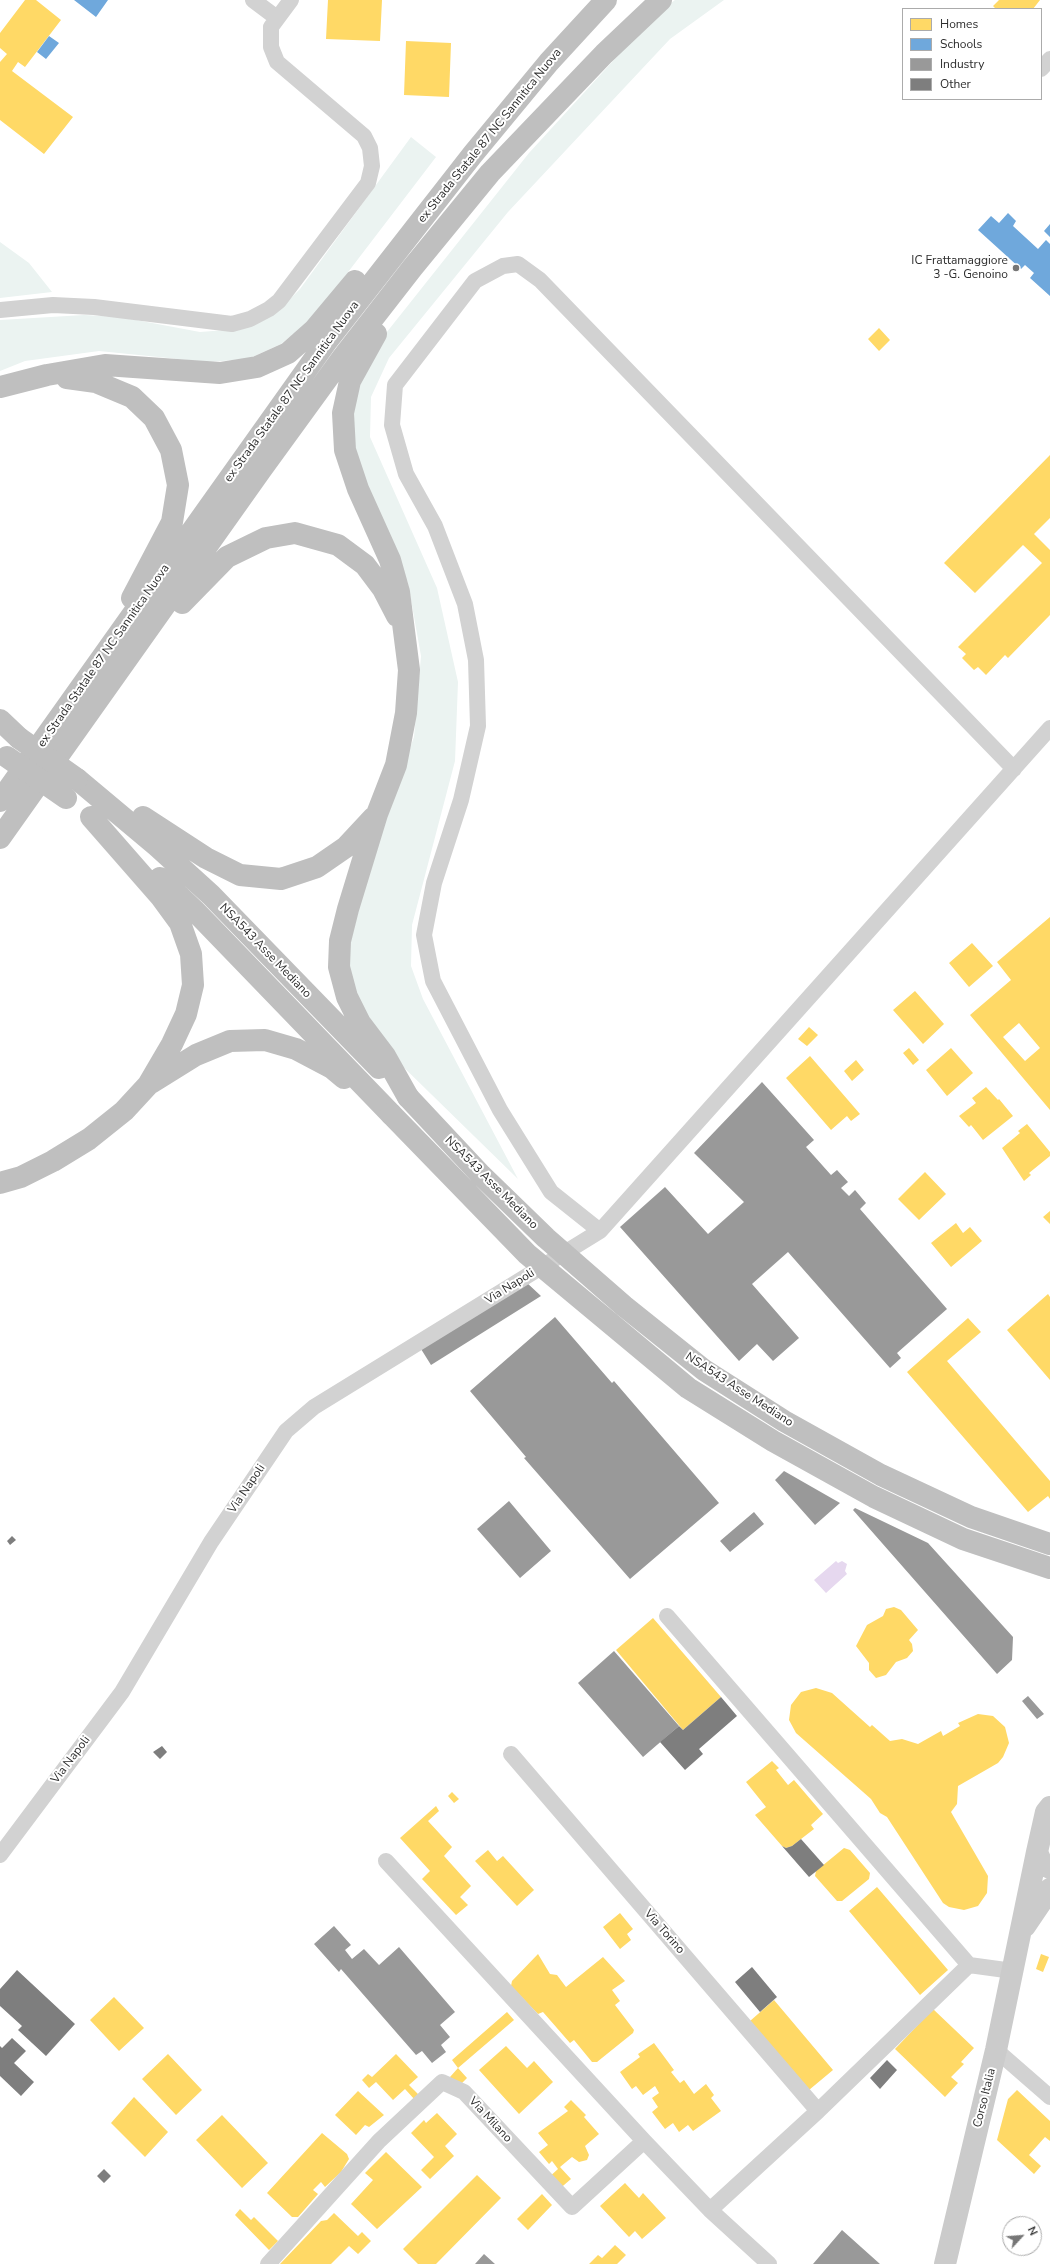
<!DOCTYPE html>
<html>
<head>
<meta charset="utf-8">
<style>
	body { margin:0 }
	#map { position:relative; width:1050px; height:2264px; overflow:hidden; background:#fff; font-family:"Nunito Sans",sans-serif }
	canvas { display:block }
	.legend { position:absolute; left:902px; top:8px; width:140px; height:92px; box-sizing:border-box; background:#fff; border:1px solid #ababab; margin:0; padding:5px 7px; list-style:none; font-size:12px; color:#2d2d2d }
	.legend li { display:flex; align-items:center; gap:8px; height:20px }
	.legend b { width:20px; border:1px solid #ababab }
	.north { position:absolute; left:1002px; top:2216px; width:40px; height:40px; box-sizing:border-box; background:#fff; border:1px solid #ababab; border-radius:50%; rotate:64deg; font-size:11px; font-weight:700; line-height:16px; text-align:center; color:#2d2d2d }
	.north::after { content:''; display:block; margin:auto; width:14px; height:18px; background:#767676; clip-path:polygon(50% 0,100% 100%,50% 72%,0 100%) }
</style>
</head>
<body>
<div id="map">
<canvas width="1050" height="2264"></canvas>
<ul class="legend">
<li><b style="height:11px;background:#ffd966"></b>Homes</li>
<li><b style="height:11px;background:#6fa8dc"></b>Schools</li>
<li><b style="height:11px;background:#999"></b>Industry</li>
<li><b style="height:11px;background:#7e7e7e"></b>Other</li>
</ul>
<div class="north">N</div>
</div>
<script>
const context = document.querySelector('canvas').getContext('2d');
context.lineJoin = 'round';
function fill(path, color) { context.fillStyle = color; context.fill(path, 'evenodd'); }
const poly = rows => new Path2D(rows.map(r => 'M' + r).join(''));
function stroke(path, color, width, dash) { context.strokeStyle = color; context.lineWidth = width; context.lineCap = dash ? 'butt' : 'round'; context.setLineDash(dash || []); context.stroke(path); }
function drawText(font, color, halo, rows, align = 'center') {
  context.font = font + ' "Nunito Sans",sans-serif'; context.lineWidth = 4; context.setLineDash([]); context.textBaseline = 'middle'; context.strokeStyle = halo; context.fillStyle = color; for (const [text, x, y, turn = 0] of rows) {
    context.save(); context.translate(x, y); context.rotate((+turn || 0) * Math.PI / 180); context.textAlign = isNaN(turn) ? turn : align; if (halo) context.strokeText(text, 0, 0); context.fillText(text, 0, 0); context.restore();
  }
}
const green = poly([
	[675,0,724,0,670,39,508,212,389,358,371,397,370,437,437,588,458,682,455,761,412,925,411,966,423,999,518,1179,388,1052,359,1007,346,969,348,918,414,737,421,656,408,583,367,488,349,436,352,397,371,352,529,153,654,16],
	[411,137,436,157,313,318,281,344,248,359,208,362,99,351,25,361,0,371,0,320,84,315,120,317,200,332,239,329,279,310,300,289],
	[0,242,29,263,52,292,0,298]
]);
const water = poly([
	[836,1561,838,1563,842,1561,847,1564,845,1571,847,1574,826,1593,814,1580]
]);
const homes = poly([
	[25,0,36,0,61,20,25,67,18,62,12,71,73,117,44,154,0,120,0,62,7,54,0,48,0,33],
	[328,0,382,0,380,41,326,39],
	[999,0,1040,0,1033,9,996,9,993,6],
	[406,41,451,43,449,97,404,95],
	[879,328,890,340,879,351,868,339],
	[1050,455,1050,518,1034,534,1050,550,1050,615,1008,658,1005,655,986,675,978,667,974,670,962,658,966,654,958,647,1042,563,1023,545,975,593,944,563],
	[1050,917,1050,1110,970,1015,1011,980,997,962],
	[1019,1023,1040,1048,1025,1061,1003,1037],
	[972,943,993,966,969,987,949,963],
	[915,991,944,1024,923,1044,893,1010],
	[809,1027,818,1035,807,1046,798,1039],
	[909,1048,919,1060,913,1065,903,1053],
	[951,1048,973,1073,947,1096,926,1070],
	[810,1056,860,1114,851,1121,847,1116,831,1130,786,1078],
	[856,1060,864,1070,852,1081,844,1071],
	[986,1087,998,1100,999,1099,1013,1116,983,1140,971,1125,969,1127,959,1116,976,1103,972,1098],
	[1027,1124,1050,1152,1050,1156,1029,1173,1031,1175,1024,1181,1002,1148,1020,1133,1018,1131],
	[925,1172,946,1194,919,1220,898,1199],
	[1050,1211,1050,1224,1043,1217],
	[956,1223,963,1233,970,1227,982,1241,951,1267,931,1243],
	[1048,1294,1050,1297,1050,1380,1007,1330],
	[968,1318,981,1332,947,1361,1050,1481,1050,1499,1048,1496,1028,1512,907,1372],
	[894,1607,901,1610,918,1630,909,1640,912,1644,913,1651,907,1658,896,1662,886,1675,876,1678,869,1670,869,1663,856,1646,867,1625,883,1616,886,1609],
	[653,1618,721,1697,683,1730,616,1650],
	[816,1688,832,1693,870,1727,872,1725,890,1741,902,1739,918,1744,941,1731,943,1736,960,1726,958,1723,978,1714,993,1716,1005,1727,1009,1743,1003,1757,998,1763,958,1786,957,1804,951,1812,988,1876,987,1893,978,1906,964,1910,949,1907,943,1903,887,1817,880,1813,871,1799,796,1733,789,1720,791,1705,801,1692],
	[772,1761,779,1768,776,1770,788,1785,794,1780,823,1814,811,1825,814,1829,792,1846,786,1848,782,1846,755,1815,766,1807,746,1782],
	[452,1792,459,1799,454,1803,448,1796],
	[436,1806,439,1811,428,1821,452,1847,444,1856,471,1886,460,1897,468,1905,456,1915,422,1879,430,1871,400,1838],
	[844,1848,850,1850,870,1873,869,1879,842,1901,837,1901,815,1876,816,1871],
	[488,1850,497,1861,503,1856,534,1890,517,1906,475,1861],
	[877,1887,948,1970,920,1995,849,1911],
	[620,1913,633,1929,627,1934,631,1940,620,1949,603,1927],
	[538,1954,550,1974,557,1975,566,1987,603,1957,625,1981,612,1990,620,2001,615,2005,634,2030,633,2033,597,2062,592,2062,574,2040,570,2043,543,2012,538,2014,511,1986,512,1981],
	[1041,1954,1049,1957,1043,1972,1036,1969],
	[114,1997,144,2028,119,2051,90,2020],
	[774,2000,833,2070,809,2090,750,2021],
	[933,2009,974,2048,961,2062,964,2064,951,2077,958,2083,945,2097,895,2049],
	[507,2012,514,2020,458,2068,452,2060],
	[654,2043,674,2070,671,2072,680,2083,684,2080,694,2094,706,2084,714,2095,711,2098,721,2111,693,2131,688,2125,679,2132,673,2123,665,2129,652,2112,658,2107,652,2098,659,2093,655,2086,643,2095,636,2086,632,2089,620,2072,640,2057,638,2054],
	[506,2046,527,2068,534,2061,553,2082,519,2114,479,2070],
	[168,2054,202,2090,176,2115,142,2079],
	[396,2054,418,2077,409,2085,420,2096,415,2100,405,2089,393,2100,376,2082,369,2088,362,2080,368,2074,372,2077],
	[458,2068,467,2078,458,2087,450,2077],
	[1017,2090,1050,2121,1050,2141,1045,2137,1029,2155,1041,2166,1034,2174,997,2140,1008,2099],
	[358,2091,384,2115,369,2127,365,2125,356,2135,335,2115],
	[134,2097,168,2132,145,2157,111,2123],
	[571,2100,586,2115,584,2117,599,2134,585,2146,589,2155,587,2160,579,2162,572,2157,560,2167,571,2179,557,2191,547,2179,558,2169,552,2161,549,2164,539,2152,548,2145,538,2133,568,2111,564,2107],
	[437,2113,457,2134,445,2146,454,2156,430,2179,421,2170,434,2157,411,2133,424,2120,426,2123],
	[222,2115,268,2163,242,2188,196,2140],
	[322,2133,347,2154,349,2159,341,2172,325,2187,321,2182,313,2190,318,2194,298,2217,292,2217,267,2193],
	[386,2152,422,2187,377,2229,351,2204,373,2180,365,2173],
	[477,2175,501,2198,436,2264,418,2264,403,2249],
	[625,2183,639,2198,643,2193,666,2218,642,2239,635,2231,629,2237,600,2206],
	[542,2194,552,2205,528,2230,517,2219],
	[240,2209,251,2220,254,2217,278,2241,269,2250,235,2215],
	[334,2213,358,2236,362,2232,371,2241,358,2254,349,2246,331,2264,280,2264,321,2221,327,2220],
	[615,2245,626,2255,617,2264,589,2264,598,2255,602,2258]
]);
const schools = poly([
	[74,0,108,0,96,17],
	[49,36,59,43,46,59,37,52],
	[1008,213,1016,221,1013,226,1038,249,1046,240,1050,244,1050,296,1030,278,1034,273,1025,265,1021,269,978,230,991,216,999,223],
	[1050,224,1050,237,1044,231]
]);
const industry = poly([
	[762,1082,814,1140,806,1147,831,1175,837,1170,848,1182,841,1188,849,1196,855,1190,866,1203,860,1209,947,1309,897,1353,901,1358,890,1368,788,1252,752,1284,799,1338,773,1361,757,1344,739,1361,620,1227,665,1187,708,1234,744,1202,694,1153],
	[526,1282,541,1296,431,1365,421,1349],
	[555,1317,612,1383,614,1381,719,1503,630,1579,524,1458,526,1457,470,1391],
	[784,1471,840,1503,815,1525,775,1480],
	[509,1501,551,1551,520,1578,477,1529],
	[855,1508,928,1543,1013,1637,1012,1660,997,1674,853,1510],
	[754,1512,764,1524,730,1552,720,1541],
	[614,1651,679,1726,643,1757,578,1683],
	[1028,1696,1044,1714,1037,1719,1022,1701],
	[334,1926,351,1945,345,1950,352,1959,364,1949,379,1965,399,1947,455,2012,440,2025,450,2037,441,2045,446,2052,432,2063,422,2051,416,2055,341,1969,339,1972,314,1944],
	[842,2230,880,2264,813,2264],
	[484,2254,495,2264,475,2264]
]);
const building = poly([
	[12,1536,16,1540,10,1545,7,1541],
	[721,1697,737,1716,699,1749,703,1754,685,1770,660,1742,679,1726,683,1730],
	[162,1746,167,1752,160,1759,153,1752],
	[801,1839,824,1865,809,1877,782,1846,786,1848,792,1846],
	[752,1967,777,1997,760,2012,735,1982],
	[17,1970,75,2024,46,2056,18,2030,22,2026,0,2006,0,1989],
	[12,2038,26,2051,14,2063,34,2082,21,2096,0,2076,0,2046,2,2048],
	[887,2060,897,2070,880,2089,870,2078],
	[104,2169,111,2176,104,2183,97,2176]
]);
const street = poly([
	[253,0,277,18],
	[1041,69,1050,59],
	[0,310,53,305,94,307,232,324,250,319,269,309,279,301,368,183,372,166,370,148,364,136,277,62,271,47,271,27,291,0],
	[600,1231,551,1192,500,1110,433,981,424,935,434,883,461,800,478,726,476,660,465,604,435,526,406,474,392,425,395,385,475,281,503,266,518,264,540,280,1014,769],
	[667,1616,969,1965],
	[511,1754,818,2111],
	[0,1855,122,1692,211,1542,286,1431,314,1407,600,1231,1050,728],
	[386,1861,644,2141,710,2210,769,2264],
	[996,2050,1050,2097],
	[710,2210,818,2111,969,1965,1013,1971],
	[268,2264,379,2141,442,2082,464,2092,572,2207,644,2141]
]);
const secondary = poly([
	[1050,1807,1046,1812,1037,1852,1042,1864,1050,1868],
	[1025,1926,1050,1889],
	[945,2264,996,2050,1037,1852]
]);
const highway = poly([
	[376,334,350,381,343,413,345,450,358,489,390,560,399,592,409,670,406,713,396,765,377,814,348,909,340,941,339,967,347,997,360,1023,385,1056,408,1097],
	[67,378,96,382,132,397,154,418,171,450,178,485,172,522,132,598],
	[0,387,47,375,105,365,220,373,257,367,288,353,314,330,355,281],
	[182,603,227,557,266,538,295,533,338,545,365,565,383,589,397,616],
	[0,720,19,738],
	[77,779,157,846,211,895,379,1068],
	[0,801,327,341,473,154,549,62,606,0],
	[143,817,206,858,240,875,281,879,317,867,346,847,373,818],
	[0,838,261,470,343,357,413,267,490,173,604,54,661,0],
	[160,878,194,910,391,1114],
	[151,1083,196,1055,230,1041,265,1040,296,1049,332,1068,344,1078],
	[0,1183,21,1177,53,1161,89,1139,124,1111,148,1085,172,1044,186,1014,193,985,191,954,180,923,161,897,91,817]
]);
const highwayBridge = poly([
	[19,738,77,779],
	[7,757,66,798],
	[408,1097,481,1175,546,1238,624,1306,704,1370,784,1421,881,1475,971,1517,1050,1544],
	[391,1114,527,1254,688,1388,773,1441,874,1497,963,1539,1050,1568]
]);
const markers = [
	[1016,268,4,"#767676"]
];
const streetNames = [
	["ex Strada Statale 87 NC Sannitica Nuova",490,136,-51],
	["ex Strada Statale 87 NC Sannitica Nuova",292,392,-54],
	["ex Strada Statale 87 NC Sannitica Nuova",104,656,-55],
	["NSA543 Asse Mediano",265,951,46],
	["NSA543 Asse Mediano",491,1183,45],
	["Via Napoli",510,1287,-32],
	["NSA543 Asse Mediano",739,1390,33],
	["Via Napoli",247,1489,-56],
	["Via Napoli",71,1760,-53],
	["Via Torino",664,1932,49],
	["Corso Italia",985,2098,-76],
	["Via Milano",490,2120,47]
];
const poiNames = [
	["IC Frattamaggiore",1008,261],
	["3 -G. Genoino",1008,275]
];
fill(green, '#ebf3f1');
fill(water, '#e6d8ef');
fill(homes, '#ffd966');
fill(schools, '#6fa8dc');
fill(industry, '#999');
fill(building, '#7e7e7e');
stroke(street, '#d2d2d2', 16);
stroke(secondary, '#cbcbcb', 22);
stroke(highway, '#bfbfbf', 22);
stroke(highwayBridge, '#bfbfbf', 22);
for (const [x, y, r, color] of markers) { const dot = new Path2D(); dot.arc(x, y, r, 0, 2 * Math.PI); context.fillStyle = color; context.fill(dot); stroke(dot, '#fff', 1.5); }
drawText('12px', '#2d2d2d', '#fff', streetNames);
drawText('12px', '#2d2d2d', '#fff', poiNames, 'right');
</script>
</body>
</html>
